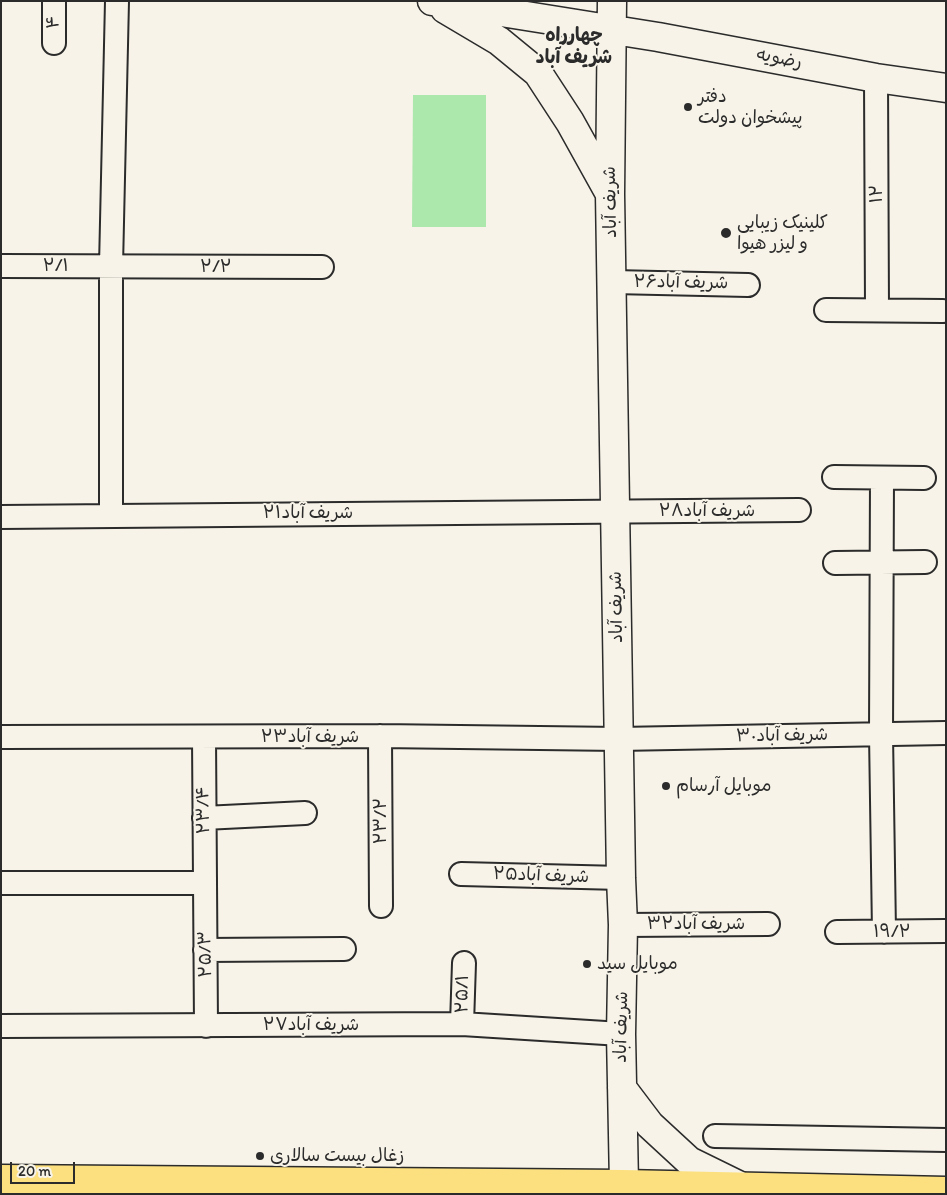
<!DOCTYPE html>
<html>
<head>
<meta charset="utf-8">
<style>
	body { margin:0 }
	#map { position:relative; width:947px; height:1195px; overflow:hidden; background:#f7f3e8; font-family:Itim,sans-serif }
	canvas { display:block }
	.frame { position:absolute; inset:0; border:2px solid #2b2b2b; pointer-events:none }
	.scale { position:absolute; left:10px; top:1162px; width:65px; height:22px; box-sizing:border-box; border:2px solid #2b2b2b; border-top:0; padding-left:6px; font-size:15px; line-height:18px; white-space:nowrap; color:#2b2b2b; -webkit-text-stroke:4px #f7f3e8; paint-order:stroke }
</style>
</head>
<body>
<div id="map">
<canvas width="947" height="1195"></canvas>
<div class="frame"></div>
<div class="scale">20 m</div>
</div>
<script>
const context = document.querySelector('canvas').getContext('2d');
context.lineJoin = 'round';
function fill(path, color) { context.fillStyle = color; context.fill(path, 'evenodd'); }
const poly = rows => new Path2D(rows.map(r => 'M' + r).join(''));
function stroke(path, color, width, dash) { context.strokeStyle = color; context.lineWidth = width; context.lineCap = dash ? 'butt' : 'round'; context.setLineDash(dash || []); context.stroke(path); }
function drawText(font, color, halo, rows, align = 'center') {
  context.font = font + ' Itim,"Playpen Sans Arabic",sans-serif'; context.lineWidth = 4; context.setLineDash([]); context.textBaseline = 'middle'; context.strokeStyle = halo; context.fillStyle = color; for (const [text, x, y, turn = 0] of rows) {
    context.save(); context.translate(x, y); context.rotate((+turn || 0) * Math.PI / 180); context.textAlign = isNaN(turn) ? turn : align; if (halo) context.strokeText(text, 0, 0); context.fillText(text, 0, 0); context.restore();
  }
}
const green = poly([
	[413,95,486,95,486,227,412,227]
]);
const minor = poly([
	[54,1,54,43],
	[876,78,877,310],
	[1,266,322,267],
	[613,282,748,285],
	[826,310,943,311],
	[834,477,924,478],
	[882,478,881,734,884,932],
	[111,515,111,266,117,1],
	[1,517,799,510],
	[835,563,925,562],
	[380,736,381,906],
	[1,737,380,736,619,739,946,733],
	[204,737,206,1026],
	[204,818,305,813],
	[461,874,621,878],
	[1,883,205,883],
	[623,925,768,924],
	[837,932,946,931],
	[205,950,344,949],
	[462,1024,464,963],
	[1,1026,462,1024,621,1034],
	[715,1136,946,1140]
]);
const secondary = poly([
	[432,1,658,37,876,78,946,88],
	[612,1,610,194,621,878,623,925,621,1034,624,1184],
	[445,9,499,41,538,73,570,122,610,194],
	[622,1088,650,1125,689,1161,742,1187]
]);
const primary = poly([
	[1,1179,624,1184,946,1191]
]);
const markers = [
	[688,107,5,"#2b2b2b"],
	[726,233,6,"#2b2b2b"],
	[666,786,5,"#2b2b2b"],
	[587,964,5,"#2b2b2b"],
	[260,1156,5,"#2b2b2b"]
];
const streetNames = [
	["۴",54,22,-91],
	["رضویه",779,59,11],
	["۱۲",877,194,-90],
	["شریف آباد",611,202,-91],
	["۲/۱",56,266],
	["۲/۲",216,267],
	["شریف آباد۲۶",681,283,1],
	["شریف آباد۲۸",707,511],
	["شریف آباد۲۱",308,513],
	["شریف آباد",617,607,-91],
	["شریف آباد۳۰",782,736,-1],
	["شریف آباد۲۳",310,737],
	["۲۳/۴",204,810,-91],
	["۲۳/۲",381,821,-90],
	["شریف آباد۲۵",541,876,2],
	["شریف آباد۳۲",696,924],
	["۱۹/۲",892,932],
	["۲۵/۳",206,954,-91],
	["۲۵/۱",463,994,-89],
	["شریف آباد۲۷",311,1025],
	["شریف آباد",622,1027,-89]
];
const poiNames = [
	["دفتر",698,97],
	["پیشخوان دولت",698,118],
	["کلینیک زیبایی",737,223],
	["و لیزر هیوا",737,244],
	["موبایل آرسام",676,786],
	["موبایل سید",597,964],
	["زغال بیست سالاری",270,1156]
];
const neighbourhoodNames = [
	["چهارراه",574,36],
	["شریف آباد",574,58]
];
fill(green, '#ace7ac');
stroke(minor, '#2b2b2b', 26);
stroke(secondary, '#2b2b2b', 31);
stroke(primary, '#2b2b2b', 31);
stroke(minor, '#f7f3e8', 22);
stroke(secondary, '#f7f3e8', 28);
stroke(primary, '#fce080', 28);
for (const [x, y, r, color] of markers) { const dot = new Path2D(); dot.arc(x, y, r, 0, 2 * Math.PI); context.fillStyle = color; context.fill(dot); stroke(dot, '#f7f3e8', 2); }
drawText('18px', '#2b2b2b', '#f7f3e8', streetNames);
drawText('18px', '#2b2b2b', '#f7f3e8', poiNames, 'left');
drawText('bold 19px', '#2b2b2b', '#f7f3e8', neighbourhoodNames);
</script>
</body>
</html>
